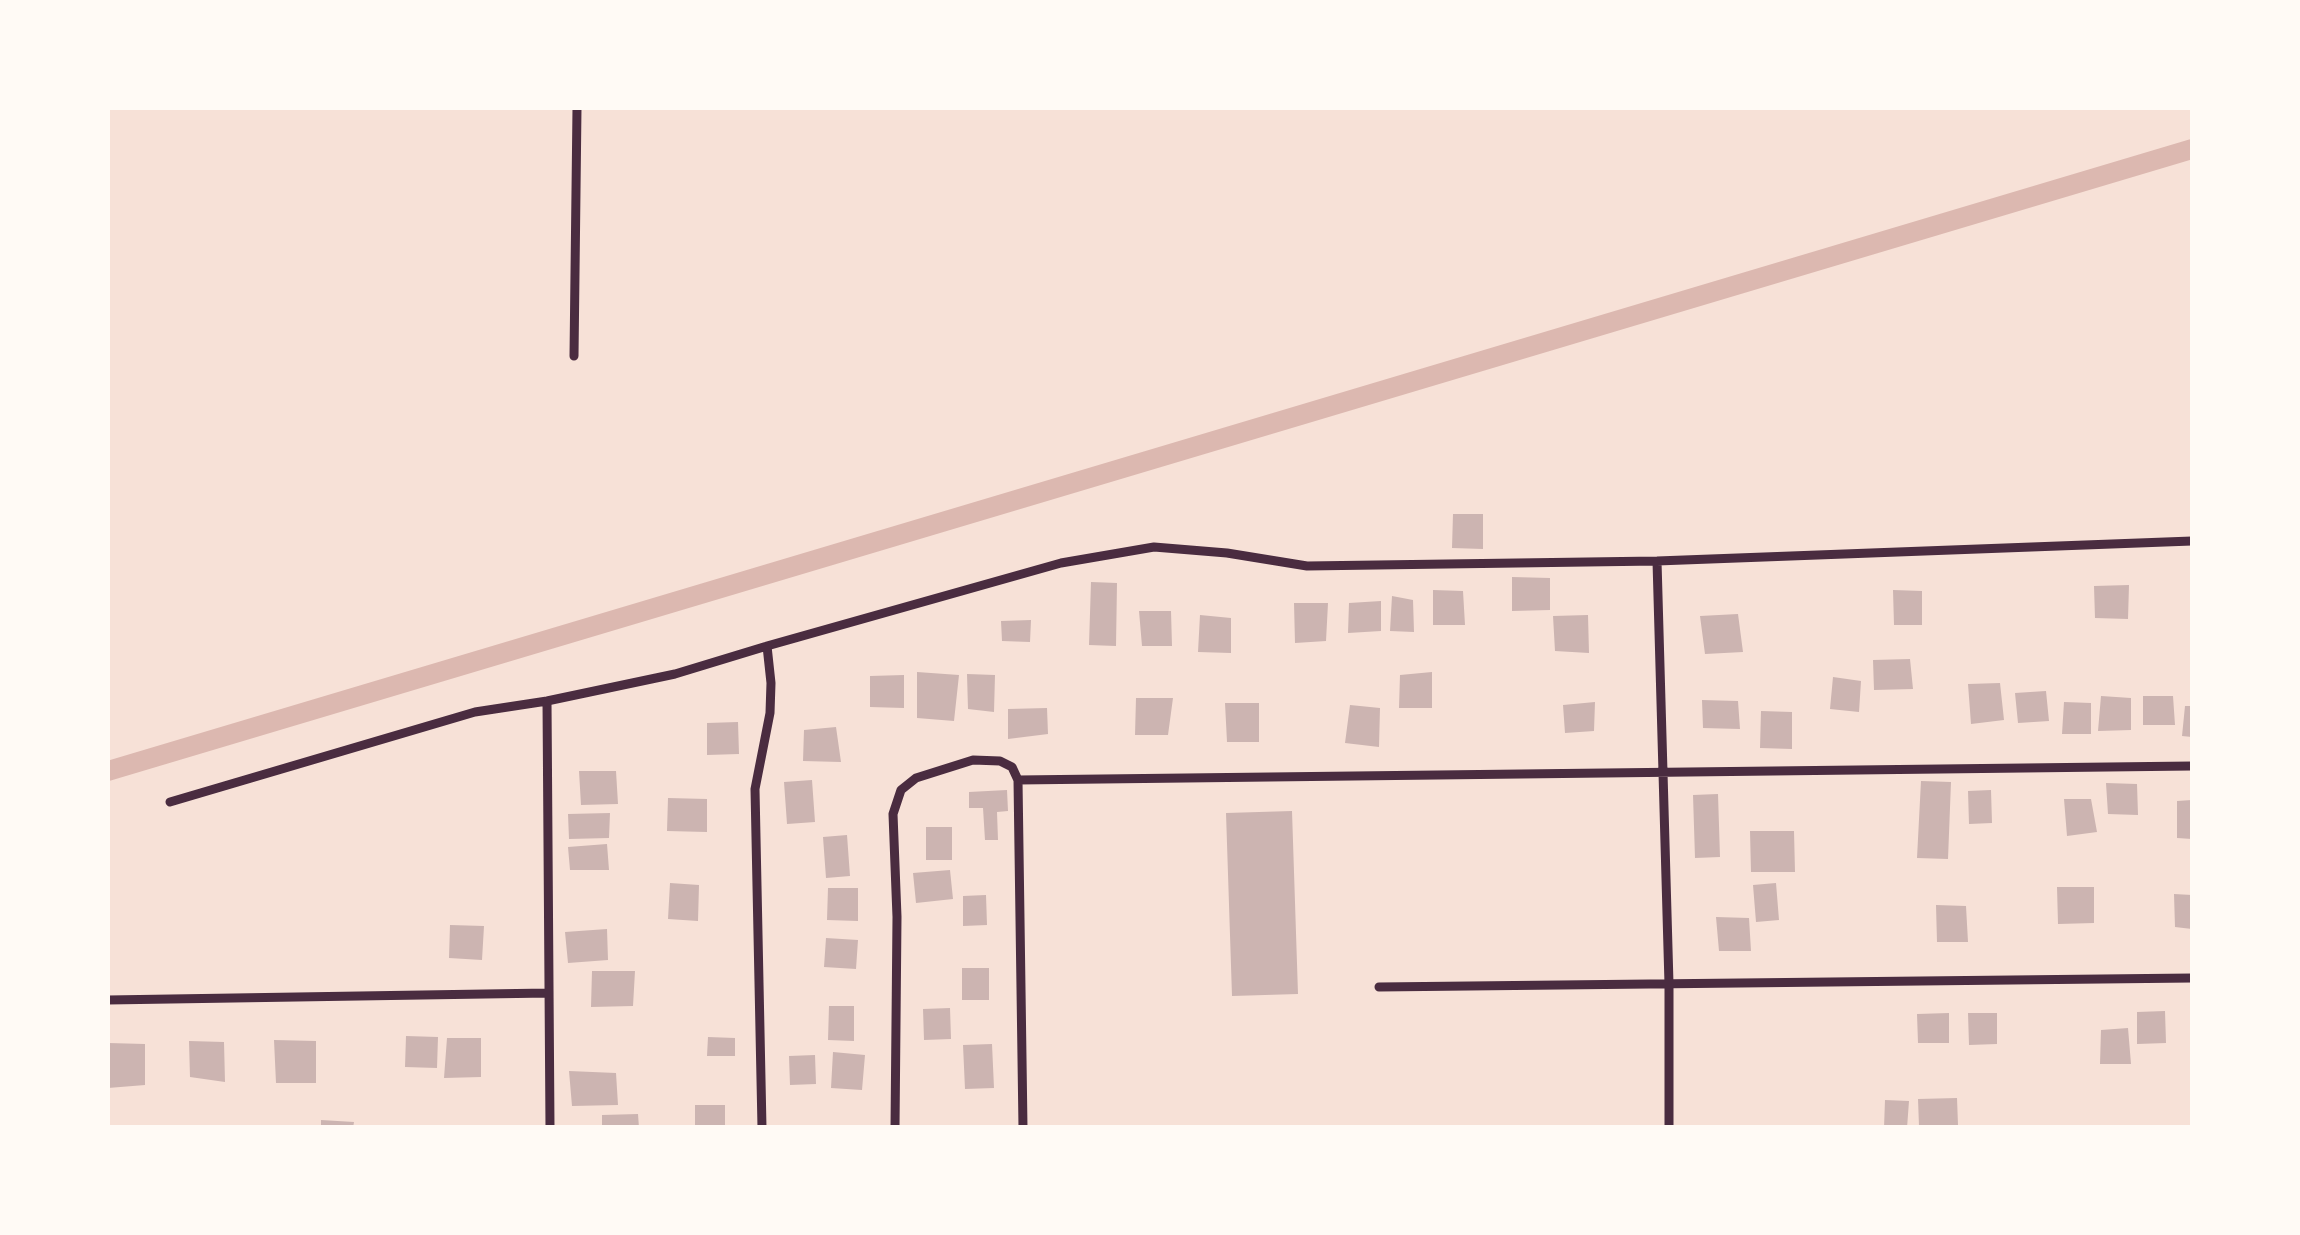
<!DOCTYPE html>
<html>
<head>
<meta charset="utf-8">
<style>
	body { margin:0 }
	#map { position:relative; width:2300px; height:1235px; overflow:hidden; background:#f7e1d7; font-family:"DejaVu Sans",sans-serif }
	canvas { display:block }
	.frame { position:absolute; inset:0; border:110px solid #fffaf5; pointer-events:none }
</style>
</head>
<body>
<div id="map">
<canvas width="2300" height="1235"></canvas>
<div class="frame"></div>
</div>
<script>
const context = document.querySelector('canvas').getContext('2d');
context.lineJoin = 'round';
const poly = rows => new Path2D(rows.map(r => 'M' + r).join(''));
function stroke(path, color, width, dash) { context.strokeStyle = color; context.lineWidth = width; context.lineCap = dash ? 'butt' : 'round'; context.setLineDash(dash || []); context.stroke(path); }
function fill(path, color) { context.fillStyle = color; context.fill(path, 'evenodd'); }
const canal = poly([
	[108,771,2192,149]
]);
const building = poly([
	[1453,514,1483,514,1483,549,1452,548],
	[1512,577,1550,578,1550,610,1512,611],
	[1091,582,1117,583,1116,646,1089,645],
	[2129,585,2128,619,2095,618,2094,586],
	[1433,590,1463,591,1465,625,1433,625],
	[1893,590,1922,591,1922,625,1894,625],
	[1392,596,1413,600,1414,632,1390,631],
	[1381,601,1381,631,1348,633,1349,603],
	[1294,603,1328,603,1326,641,1295,643],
	[1139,611,1171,611,1172,646,1142,646],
	[1738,614,1743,652,1705,654,1700,616],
	[1200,615,1231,618,1231,653,1198,652],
	[1588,615,1589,653,1555,651,1553,616],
	[1031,620,1030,642,1002,641,1001,621],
	[1910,659,1913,689,1874,690,1873,660],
	[917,672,959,675,954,721,917,718],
	[1432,672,1432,708,1399,708,1400,675],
	[967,674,995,675,994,712,968,709],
	[904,675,904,708,870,707,870,676],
	[1833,677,1861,681,1859,712,1830,709],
	[2000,683,2004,720,1971,724,1968,684],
	[2046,691,2049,721,2018,723,2015,693],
	[2101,696,2131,698,2131,730,2098,731],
	[2143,696,2173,696,2175,725,2143,725],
	[1136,698,1173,698,1168,735,1135,735],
	[1702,700,1738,701,1740,729,1703,728],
	[1595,702,1594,731,1565,733,1563,705],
	[2064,702,2091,703,2091,734,2062,734],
	[1225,703,1259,703,1259,742,1227,742],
	[1350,705,1380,708,1379,747,1345,743],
	[2185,706,2192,706,2192,737,2182,736],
	[1047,708,1048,734,1008,739,1008,709],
	[1761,711,1792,712,1792,749,1760,748],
	[738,722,739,754,707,755,707,723],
	[836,727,841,762,803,761,804,730],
	[579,771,616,771,618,804,581,805],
	[812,780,815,822,787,824,784,782],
	[1921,781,1951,782,1948,859,1917,858],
	[2106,783,2137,784,2138,815,2108,814],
	[1007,790,1008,811,997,812,998,840,985,840,983,808,969,808,969,792],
	[1991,790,1992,823,1969,824,1968,791],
	[1718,794,1720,857,1695,858,1693,795],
	[668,798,707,799,707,832,667,831],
	[2064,799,2091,799,2097,832,2067,836],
	[2192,800,2192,839,2177,838,2177,801],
	[1292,811,1298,994,1232,996,1226,813],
	[610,813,609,838,569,839,568,814],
	[926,827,952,827,952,860,926,860],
	[1750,831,1794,831,1795,872,1751,872],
	[847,835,850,876,826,878,823,837],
	[607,844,609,870,570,870,568,847],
	[950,870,953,899,916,903,913,873],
	[670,883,699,885,698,921,668,919],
	[1776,883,1779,920,1756,922,1753,885],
	[2057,887,2094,887,2094,923,2058,924],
	[828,888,858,888,858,921,827,920],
	[2174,894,2192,895,2192,929,2175,927],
	[986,895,987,925,963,926,963,896],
	[1936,905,1966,906,1968,942,1937,942],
	[1716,917,1749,918,1751,951,1719,951],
	[450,925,484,926,482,960,449,958],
	[607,929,608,960,568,963,565,932],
	[826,938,858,940,856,969,824,967],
	[962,968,989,968,989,1000,962,1000],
	[592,971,635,971,633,1006,591,1007],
	[829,1006,854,1006,854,1041,828,1040],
	[950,1008,951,1039,924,1040,923,1009],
	[2165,1011,2166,1043,2137,1044,2137,1012],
	[1949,1013,1949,1043,1918,1043,1917,1014],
	[1968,1013,1997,1013,1997,1044,1969,1045],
	[2128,1028,2131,1064,2100,1064,2101,1030],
	[406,1036,438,1037,437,1068,405,1067],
	[708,1037,735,1038,735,1056,707,1056],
	[447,1038,481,1038,481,1077,444,1078],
	[274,1040,316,1041,316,1083,276,1083],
	[189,1041,224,1042,225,1082,190,1077],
	[108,1043,145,1044,145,1085,108,1088],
	[992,1044,994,1088,965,1089,963,1045],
	[833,1052,865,1055,862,1090,831,1088],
	[815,1055,816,1084,790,1085,789,1056],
	[569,1071,616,1073,618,1105,572,1106],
	[1957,1098,1958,1125,1919,1126,1918,1099],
	[1885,1100,1909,1101,1907,1128,1884,1128],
	[695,1105,725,1105,725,1128,695,1128],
	[638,1114,639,1128,602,1128,602,1115],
	[321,1120,354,1122,353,1128,321,1128]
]);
const minor = poly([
	[574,356,577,108],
	[1657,561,1669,984,1669,1128],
	[547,701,550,1128],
	[1018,780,2192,766],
	[170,802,475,712,547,701,675,674,767,646,1061,563,1154,547,1227,553,1307,566,1657,561,2192,541],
	[1379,987,2192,978],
	[108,1000,548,993],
	[762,1128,755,789,770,713,771,683,767,646],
	[895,1128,897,917,893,814,901,790,916,778,973,760,1000,761,1012,767,1018,780,1023,1128]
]);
stroke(canal, '#dcb8b0', 20);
fill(building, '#ccb4b1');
stroke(minor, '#4a2c40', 9);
</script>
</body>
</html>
